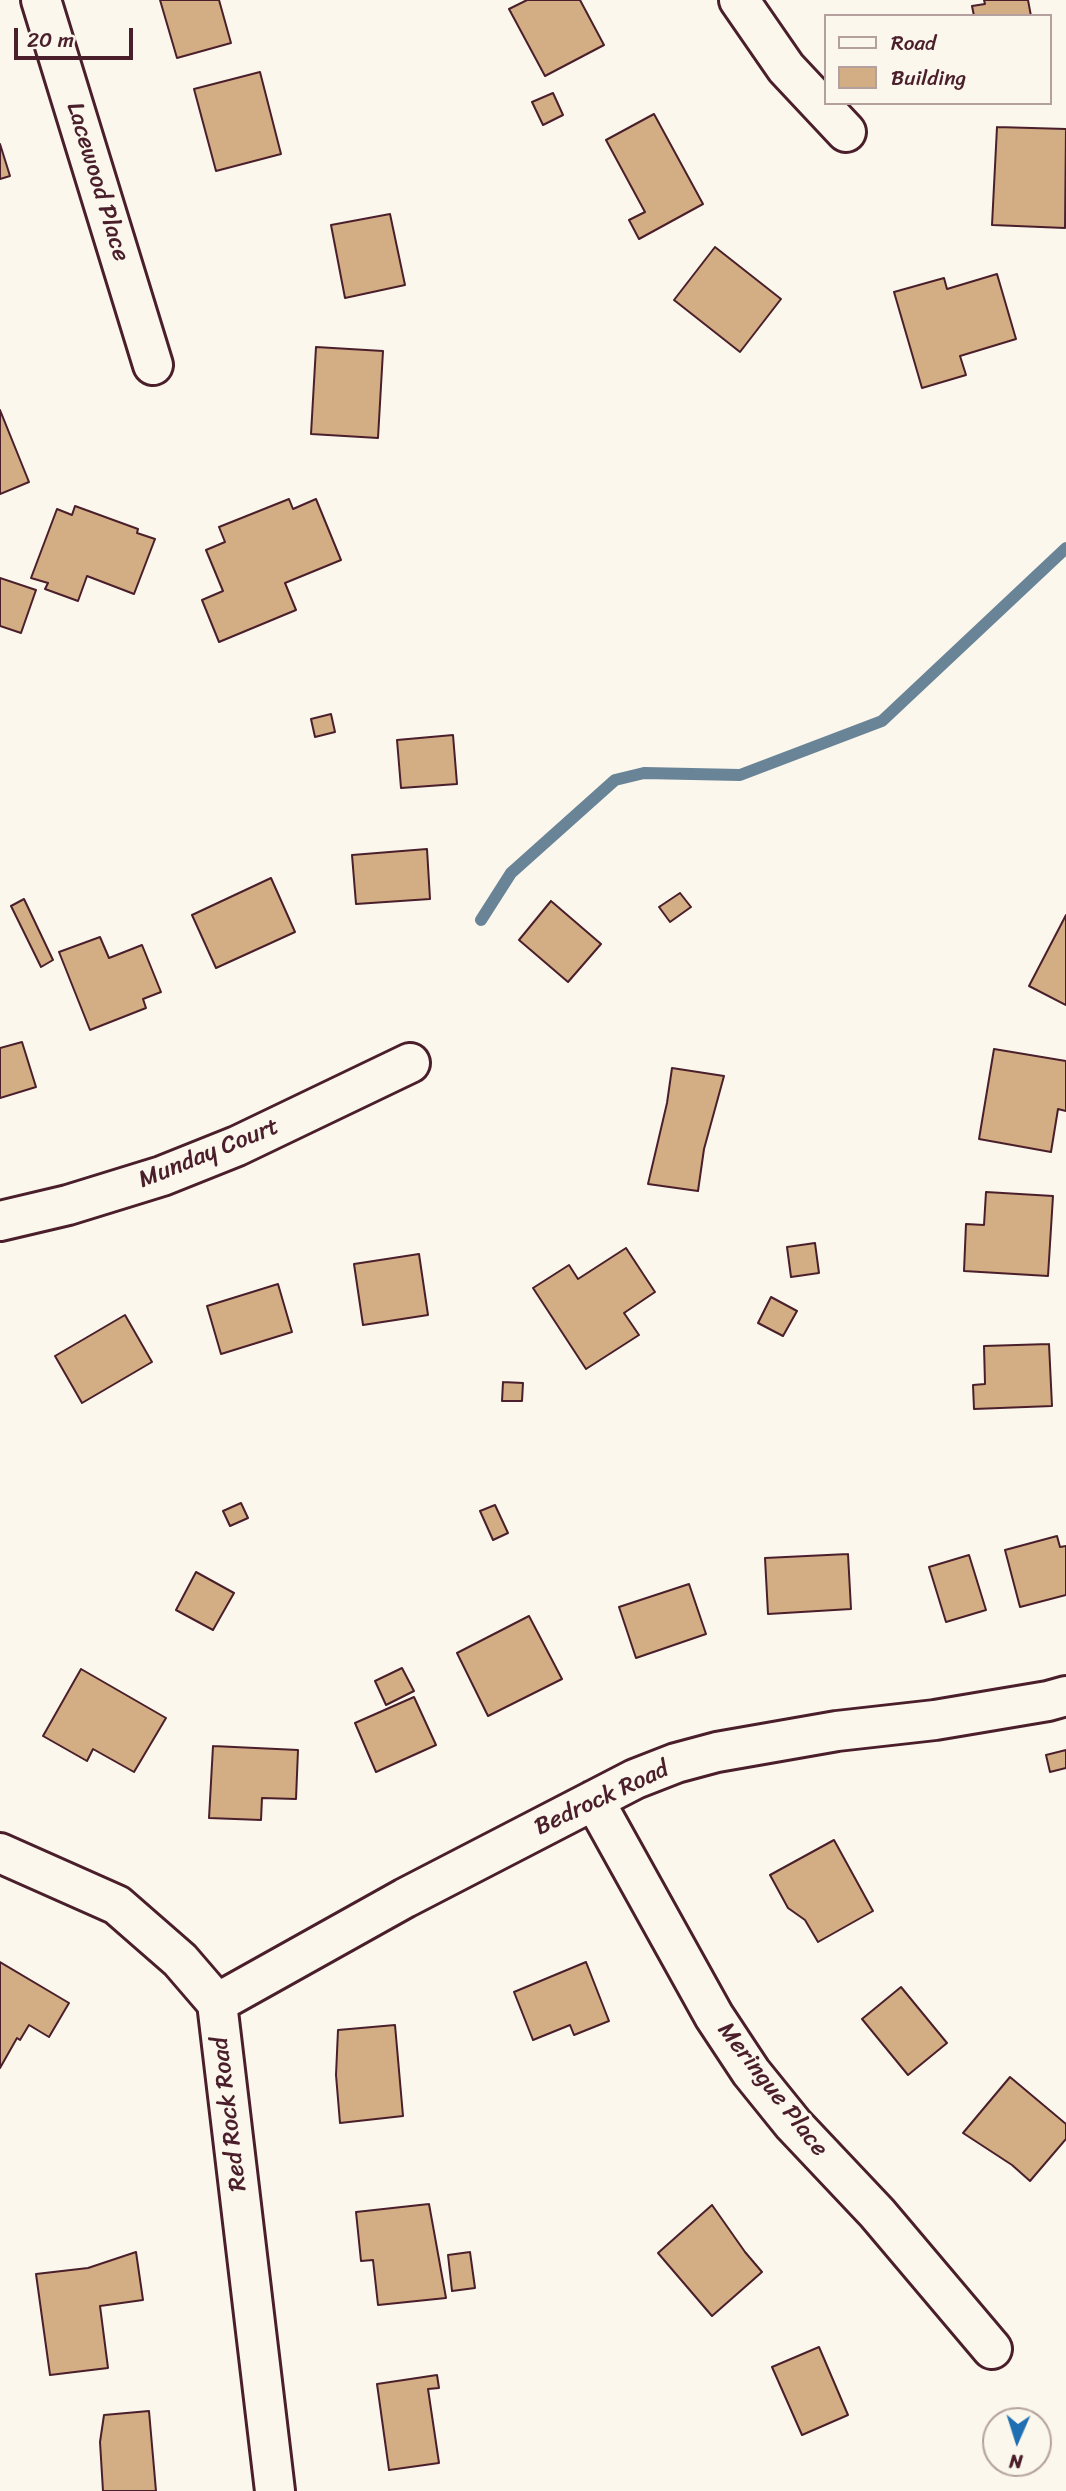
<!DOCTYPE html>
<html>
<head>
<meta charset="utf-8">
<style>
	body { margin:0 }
	#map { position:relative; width:1066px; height:2491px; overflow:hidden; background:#fbf7ec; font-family:Sriracha,sans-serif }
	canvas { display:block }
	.legend { position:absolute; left:824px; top:14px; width:228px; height:91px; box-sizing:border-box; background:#fbf7ec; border:2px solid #b4a19f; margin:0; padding:9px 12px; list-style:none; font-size:21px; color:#4a1f2b }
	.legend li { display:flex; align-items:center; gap:14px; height:35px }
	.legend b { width:35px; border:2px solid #b4a19f }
	.north { position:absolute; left:982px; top:2407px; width:70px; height:70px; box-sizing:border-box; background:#fbf7ec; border:2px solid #b4a19f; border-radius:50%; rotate:183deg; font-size:19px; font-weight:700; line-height:28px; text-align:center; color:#4a1f2b }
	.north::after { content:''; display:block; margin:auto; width:24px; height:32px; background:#1f6fb2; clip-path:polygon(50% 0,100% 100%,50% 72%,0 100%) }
	.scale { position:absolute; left:14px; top:28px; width:119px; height:32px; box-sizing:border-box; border:4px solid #4a1f2b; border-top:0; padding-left:9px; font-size:21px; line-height:24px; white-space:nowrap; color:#4a1f2b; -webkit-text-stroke:5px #fbf7ec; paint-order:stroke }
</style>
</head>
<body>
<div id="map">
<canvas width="1066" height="2491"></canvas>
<ul class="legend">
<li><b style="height:9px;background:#fbf7ec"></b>Road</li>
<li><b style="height:19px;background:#d3ad84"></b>Building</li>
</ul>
<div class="north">N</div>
<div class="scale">20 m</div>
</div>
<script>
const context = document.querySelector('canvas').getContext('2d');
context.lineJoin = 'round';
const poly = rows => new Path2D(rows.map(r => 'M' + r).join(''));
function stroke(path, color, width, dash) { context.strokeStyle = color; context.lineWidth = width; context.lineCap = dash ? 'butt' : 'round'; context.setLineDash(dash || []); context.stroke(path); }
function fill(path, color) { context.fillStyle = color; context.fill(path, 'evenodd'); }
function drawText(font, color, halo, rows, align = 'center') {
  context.font = font + ' Sriracha,sans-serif'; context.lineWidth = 6; context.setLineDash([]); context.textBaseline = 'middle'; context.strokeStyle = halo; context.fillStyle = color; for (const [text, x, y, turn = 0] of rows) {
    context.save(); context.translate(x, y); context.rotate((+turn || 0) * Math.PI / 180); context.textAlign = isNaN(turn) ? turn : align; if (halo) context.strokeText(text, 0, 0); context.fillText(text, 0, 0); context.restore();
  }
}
const stream = poly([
	[481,920,511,873,615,780,644,773,740,775,882,721,1066,548]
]);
const building = poly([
	[160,0,219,0,231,43,177,58,160,0],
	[527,0,580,0,604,45,545,76,509,9,527,0],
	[984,0,1028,0,1031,16,974,16,972,6,985,4,984,0],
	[260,72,281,154,216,171,194,89,260,72],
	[553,93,563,115,543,125,532,102,553,93],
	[654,114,703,204,639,239,629,220,645,212,606,140,654,114],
	[997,127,1066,129,1065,228,992,225,997,127],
	[0,144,10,176,0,179,0,144],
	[390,214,405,285,345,298,331,225,390,214],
	[715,247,781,299,740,352,674,300,715,247],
	[997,274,1016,339,960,356,966,375,922,388,894,292,944,278,947,289,997,274],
	[316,347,383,351,378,438,311,434,316,347],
	[0,410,29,482,0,494,0,410],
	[289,499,293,509,316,499,341,560,285,583,296,610,219,642,202,600,223,591,206,550,225,542,219,527,289,499],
	[75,506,138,529,137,533,155,539,134,594,87,576,78,601,45,589,48,583,31,578,57,509,72,515,75,506],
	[0,578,36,590,21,633,0,626,0,578],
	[331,714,335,732,315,737,311,719,331,714],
	[453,735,457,784,401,788,397,740,453,735],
	[427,849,430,899,356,904,352,855,427,849],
	[271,878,295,932,216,968,192,915,271,878],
	[680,893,691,907,670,922,659,907,680,893],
	[24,899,53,960,41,967,11,906,24,899],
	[551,901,601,944,568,982,519,940,551,901],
	[1066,915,1066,1005,1029,986,1066,915],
	[100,937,109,958,142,945,161,992,143,999,146,1008,90,1030,59,952,100,937],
	[22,1042,36,1087,0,1098,0,1048,22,1042],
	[994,1049,1066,1061,1066,1111,1058,1109,1051,1152,979,1139,994,1049],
	[672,1068,724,1076,704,1149,698,1191,648,1184,667,1103,672,1068],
	[986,1192,1053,1196,1048,1276,964,1271,966,1224,984,1225,986,1192],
	[815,1243,819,1273,791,1277,787,1247,815,1243],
	[626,1248,655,1292,624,1313,639,1335,586,1369,533,1288,569,1265,578,1279,626,1248],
	[419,1254,428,1315,363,1325,354,1264,419,1254],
	[278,1284,292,1332,221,1354,207,1306,278,1284],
	[771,1297,797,1311,783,1336,758,1323,771,1297],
	[125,1315,152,1362,82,1403,55,1356,125,1315],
	[1049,1344,1052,1406,974,1409,973,1385,985,1384,984,1346,1049,1344],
	[503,1382,523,1383,522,1401,502,1401,503,1382],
	[241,1503,248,1518,230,1526,223,1511,241,1503],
	[495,1505,508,1533,493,1540,480,1511,495,1505],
	[1057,1536,1060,1547,1066,1546,1066,1595,1020,1607,1005,1550,1057,1536],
	[848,1554,851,1609,768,1614,765,1558,848,1554],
	[969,1555,986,1610,946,1622,929,1567,969,1555],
	[196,1572,234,1593,213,1630,176,1610,196,1572],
	[689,1584,706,1634,636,1658,619,1607,689,1584],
	[529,1616,562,1679,488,1716,457,1653,529,1616],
	[402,1668,414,1691,386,1705,375,1681,402,1668],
	[81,1669,166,1718,134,1772,93,1749,87,1761,43,1736,81,1669],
	[414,1697,436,1745,376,1772,355,1723,414,1697],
	[213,1746,298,1750,296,1799,262,1798,261,1820,209,1818,213,1746],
	[1066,1750,1066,1768,1050,1772,1046,1755,1066,1750],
	[834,1840,873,1911,818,1942,805,1920,788,1908,770,1875,834,1840],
	[0,1962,69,2003,49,2037,29,2025,20,2040,17,2038,0,2068,0,1962],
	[586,1962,609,2021,574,2035,570,2025,533,2040,514,1992,586,1962],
	[901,1987,947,2043,908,2075,862,2019,901,1987],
	[395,2025,403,2116,340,2123,336,2075,338,2030,395,2025],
	[1010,2077,1066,2124,1066,2139,1030,2181,1012,2165,963,2133,1010,2077],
	[429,2204,446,2298,378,2305,373,2260,361,2261,356,2212,429,2204],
	[712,2205,745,2252,762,2272,712,2316,658,2253,712,2205],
	[136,2252,143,2300,100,2306,108,2368,50,2375,36,2274,88,2268,136,2252],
	[470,2252,475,2288,452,2291,448,2255,470,2252],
	[819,2347,848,2415,802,2435,772,2367,819,2347],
	[437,2375,439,2388,428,2389,439,2463,389,2470,377,2384,437,2375],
	[149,2411,156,2491,103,2491,100,2442,104,2415,149,2411]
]);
const minor = poly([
	[41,0,153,365],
	[739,0,786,68,846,132],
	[0,1221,68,1205,162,1176,237,1146,410,1063],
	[594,1800,714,2016,751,2072,793,2124,877,2213,992,2349],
	[0,1853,117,1905,180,1960,217,2003,275,2491],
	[217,2003,405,1898,635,1779,676,1763,717,1752,837,1731,935,1720,1048,1701,1066,1696]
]);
const streetNames = [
	["Lacewood Place",97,182,73],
	["Munday Court",209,1154,-22],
	["Bedrock Road",602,1799,-25],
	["Meringue Place",772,2090,52],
	["Red Rock Road",230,2114,-97]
];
stroke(stream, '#6a8497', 12);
fill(building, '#d3ad84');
stroke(building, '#4a1f2b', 2);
stroke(minor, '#4a1f2b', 44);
stroke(minor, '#fbf7ec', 38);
drawText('24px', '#4a1f2b', '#fbf7ec', streetNames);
</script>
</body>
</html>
